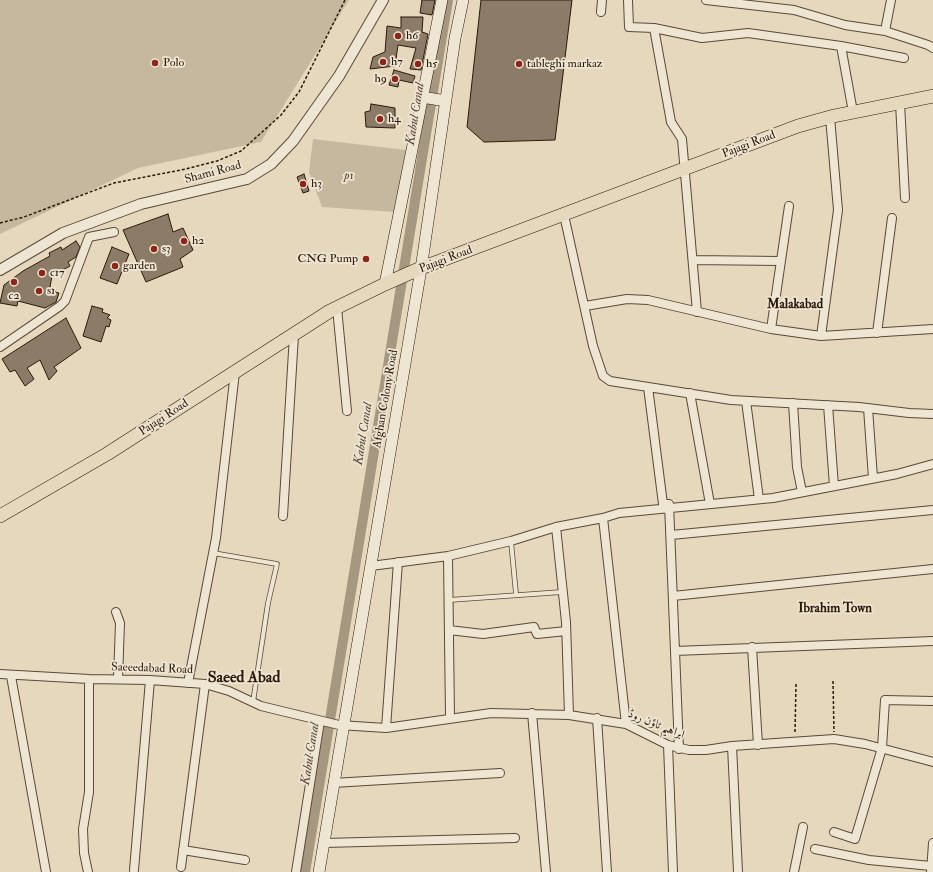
<!DOCTYPE html>
<html>
<head>
<meta charset="utf-8">
<style>
	body { margin:0 }
	canvas { display:block; background:#e5d8bc }
</style>
</head>
<body>
<canvas width="933" height="872"></canvas>
<script>
const context = document.querySelector('canvas').getContext('2d');
context.lineJoin = 'round';
function fill(path, color) { context.fillStyle = color; context.fill(path, 'evenodd'); }
const poly = rows => new Path2D(rows.map(r => 'M' + r).join(''));
function stroke(path, color, width, dash) { context.strokeStyle = color; context.lineWidth = width; context.lineCap = dash ? 'butt' : 'round'; context.setLineDash(dash || []); context.stroke(path); }
function drawText(font, color, halo, rows, align = 'center') {
  context.font = font + ' "IM FELL Double Pica",Amiri,serif'; context.lineWidth = 3.5; context.setLineDash([]); context.textBaseline = 'middle'; context.strokeStyle = halo; context.fillStyle = color; for (const [text, x, y, turn = 0] of rows) {
    context.save(); context.translate(x, y); context.rotate((+turn || 0) * Math.PI / 180); context.textAlign = isNaN(turn) ? turn : align; if (halo) context.strokeText(text, 0, 0); context.fillText(text, 0, 0); context.restore();
  }
}
const green = poly([
	[0,0,349,0,261,142,138,168,0,234],
	[313,139,406,150,395,212,322,207,309,172]
]);
const canal = poly([
	[305,872,448,0]
]);
const building = poly([
	[422,0,435,0,432,15,420,13,422,0],
	[481,0,572,0,555,140,484,142,467,127,481,0],
	[401,17,423,17,422,32,428,34,421,70,410,69,416,48,398,45,395,66,370,69,373,57,385,52,387,26,401,28,401,17],
	[394,70,415,76,413,83,399,80,398,87,389,85,394,70],
	[371,104,395,108,395,128,366,127,365,112,370,111,371,104],
	[304,174,309,191,303,193,297,177,304,174],
	[168,214,173,232,183,228,193,250,180,259,183,267,146,282,123,230,168,214],
	[76,241,80,247,76,257,68,262,70,266,52,276,50,287,56,289,55,292,59,293,56,302,45,308,18,301,17,306,0,303,4,285,23,271,50,256,49,253,61,247,62,250,76,241],
	[112,247,129,254,117,284,100,278,112,247],
	[92,306,103,309,102,312,110,315,107,318,111,320,109,327,106,326,101,342,83,336,92,306],
	[66,318,81,348,54,367,57,371,49,380,40,360,27,368,34,379,25,386,15,370,10,372,2,359,66,318]
]);
const path = poly([
	[0,223,24,217,114,183,186,169,217,161,241,151,281,115,299,92,345,0],
	[833,681,834,732],
	[795,732,796,684]
]);
const service = poly([
	[511,541,516,594],
	[213,553,277,564,268,603,253,702],
	[449,600,562,592]
]);
const minor = poly([
	[628,0,629,27,654,28,671,122,682,139,697,312],
	[706,0,794,10,845,25,885,31,928,45,933,48],
	[601,12,602,0],
	[654,28,702,38,748,33,841,46,904,58],
	[885,31,891,0],
	[841,46,853,112],
	[900,103,905,198],
	[564,215,593,346,603,376,610,381,731,400,859,407,909,413,933,414],
	[693,260,780,261],
	[585,306,627,299,648,300,771,329,821,336,933,329],
	[337,308,347,411],
	[771,329,789,206],
	[877,333,892,218],
	[821,336,838,210,830,117],
	[0,347,60,306,65,301,89,237,114,232],
	[648,387,663,504,669,504,679,749],
	[690,393,710,504],
	[746,401,759,499],
	[793,403,797,467,802,492],
	[828,405,834,486],
	[868,408,873,478],
	[283,516,294,335],
	[603,518,626,724],
	[556,527,566,622,569,715],
	[671,535,933,510],
	[448,556,450,718],
	[371,566,448,556,511,541,556,527,603,518,619,513,773,498,897,474,933,464],
	[673,596,933,569],
	[116,612,120,623,118,679],
	[449,630,483,634,534,627,537,634,566,631],
	[752,647,758,745],
	[675,651,933,641],
	[0,674,89,679,150,680,205,684,229,691,261,706,339,725,386,728,491,713,569,715,626,724,668,745,689,750,706,750,732,746,834,739,865,744,933,762],
	[11,676,46,872],
	[188,683,216,538,235,372],
	[532,713,546,872],
	[597,718,607,872],
	[386,728,398,562],
	[668,745,673,872],
	[732,746,738,872],
	[333,783,500,773],
	[834,832,855,839,882,748,885,700,933,701],
	[324,843,515,838],
	[815,849,869,860,931,866],
	[183,850,245,860],
	[181,867,205,684],
	[134,870,150,680],
	[88,872,84,853,83,829,89,792,89,679],
	[296,872,320,721],
	[794,872,803,827],
	[931,872,933,843]
]);
const tertiary = poly([
	[0,270,63,233,141,204,247,179,271,164,293,141,339,76,383,0]
]);
const secondary = poly([
	[422,97,446,101],
	[385,284,442,0],
	[319,872,421,269,455,38,463,0]
]);
const primary = poly([
	[0,516,107,454,330,311,385,284,421,268,798,126,834,116,933,96]
]);
const markers = [
	[398,36,4,"#8f2418"],
	[383,62,4,"#8f2418"],
	[155,63,4,"#8f2418"],
	[418,64,4,"#8f2418"],
	[519,64,4,"#8f2418"],
	[395,79,4,"#8f2418"],
	[380,119,4,"#8f2418"],
	[303,184,4,"#8f2418"],
	[184,241,4,"#8f2418"],
	[154,249,4,"#8f2418"],
	[366,259,4,"#8f2418"],
	[115,266,4,"#8f2418"],
	[42,273,4,"#8f2418"],
	[14,282,4,"#8f2418"],
	[39,291,4,"#8f2418"]
];
const poiNames = [
	["h6",406,36],
	["h7",391,62],
	["Polo",163,63],
	["h5",426,64],
	["tableghi markaz",527,64],
	["h9",387,79,"right"],
	["h4",388,119],
	["h3",311,184],
	["h2",192,241],
	["s3",162,249],
	["CNG Pump",358,259,"right"],
	["garden",123,266],
	["c17",50,273],
	["s1",47,291],
	["c2",14,296,"center"]
];
const streetNames = [
	["Pajagi Road",749,145,-21],
	["Shami Road",213,173,-15],
	["Pajagi Road",446,260,-21],
	["Afghan Colony Road",386,399,-80],
	["Pajagi Road",164,418,-33],
	["Saeeedabad Road",152,669,2],
	["ابراہیم ٹاؤن روڈ",656,725,22]
];
const parkNames = [
	["p1",349,176]
];
const waterNames = [
	["Kabul Canal",416,114,-81],
	["Kabul Canal",364,434,-81],
	["Kabul Canal",311,754,-81]
];
const neighbourhoodNames = [
	["Malakabad",795,305],
	["Ibrahim Town",835,609]
];
const districtNames = [
	["Saeed Abad",244,679]
];
fill(green, '#c6b89e');
stroke(canal, '#a69780', 10);
fill(building, '#8c7c67');
stroke(building, '#2c190b', 1);
stroke(service, '#5a4937', 5.5);
stroke(minor, '#5a4937', 10);
stroke(tertiary, '#5a4937', 12);
stroke(secondary, '#2c190b', 12);
stroke(primary, '#2c190b', 14);
stroke(path, '#2c190b', 1.5, [3, 2]);
stroke(service, '#eee6d3', 4);
stroke(minor, '#eee6d3', 8);
stroke(tertiary, '#eee6d3', 10);
stroke(secondary, '#eee6d3', 11);
stroke(primary, '#e5d8bc', 13);
for (const [x, y, r, color] of markers) { const dot = new Path2D(); dot.arc(x, y, r, 0, 2 * Math.PI); context.fillStyle = color; context.fill(dot); stroke(dot, '#eee6d3', 1.5); }
drawText('12px', '#2c190b', '#eee6d3', poiNames, 'left');
drawText('12px', '#2c190b', '#eee6d3', streetNames);
drawText('italic 12px', '#5a4937', '#eee6d3', parkNames);
drawText('italic 13px', '#5d4b3a', '#eee6d3', waterNames);
drawText('bold 13px', '#2c190b', '#eee6d3', neighbourhoodNames);
drawText('bold 16px', '#2c190b', '#eee6d3', districtNames);
</script>
</body>
</html>
